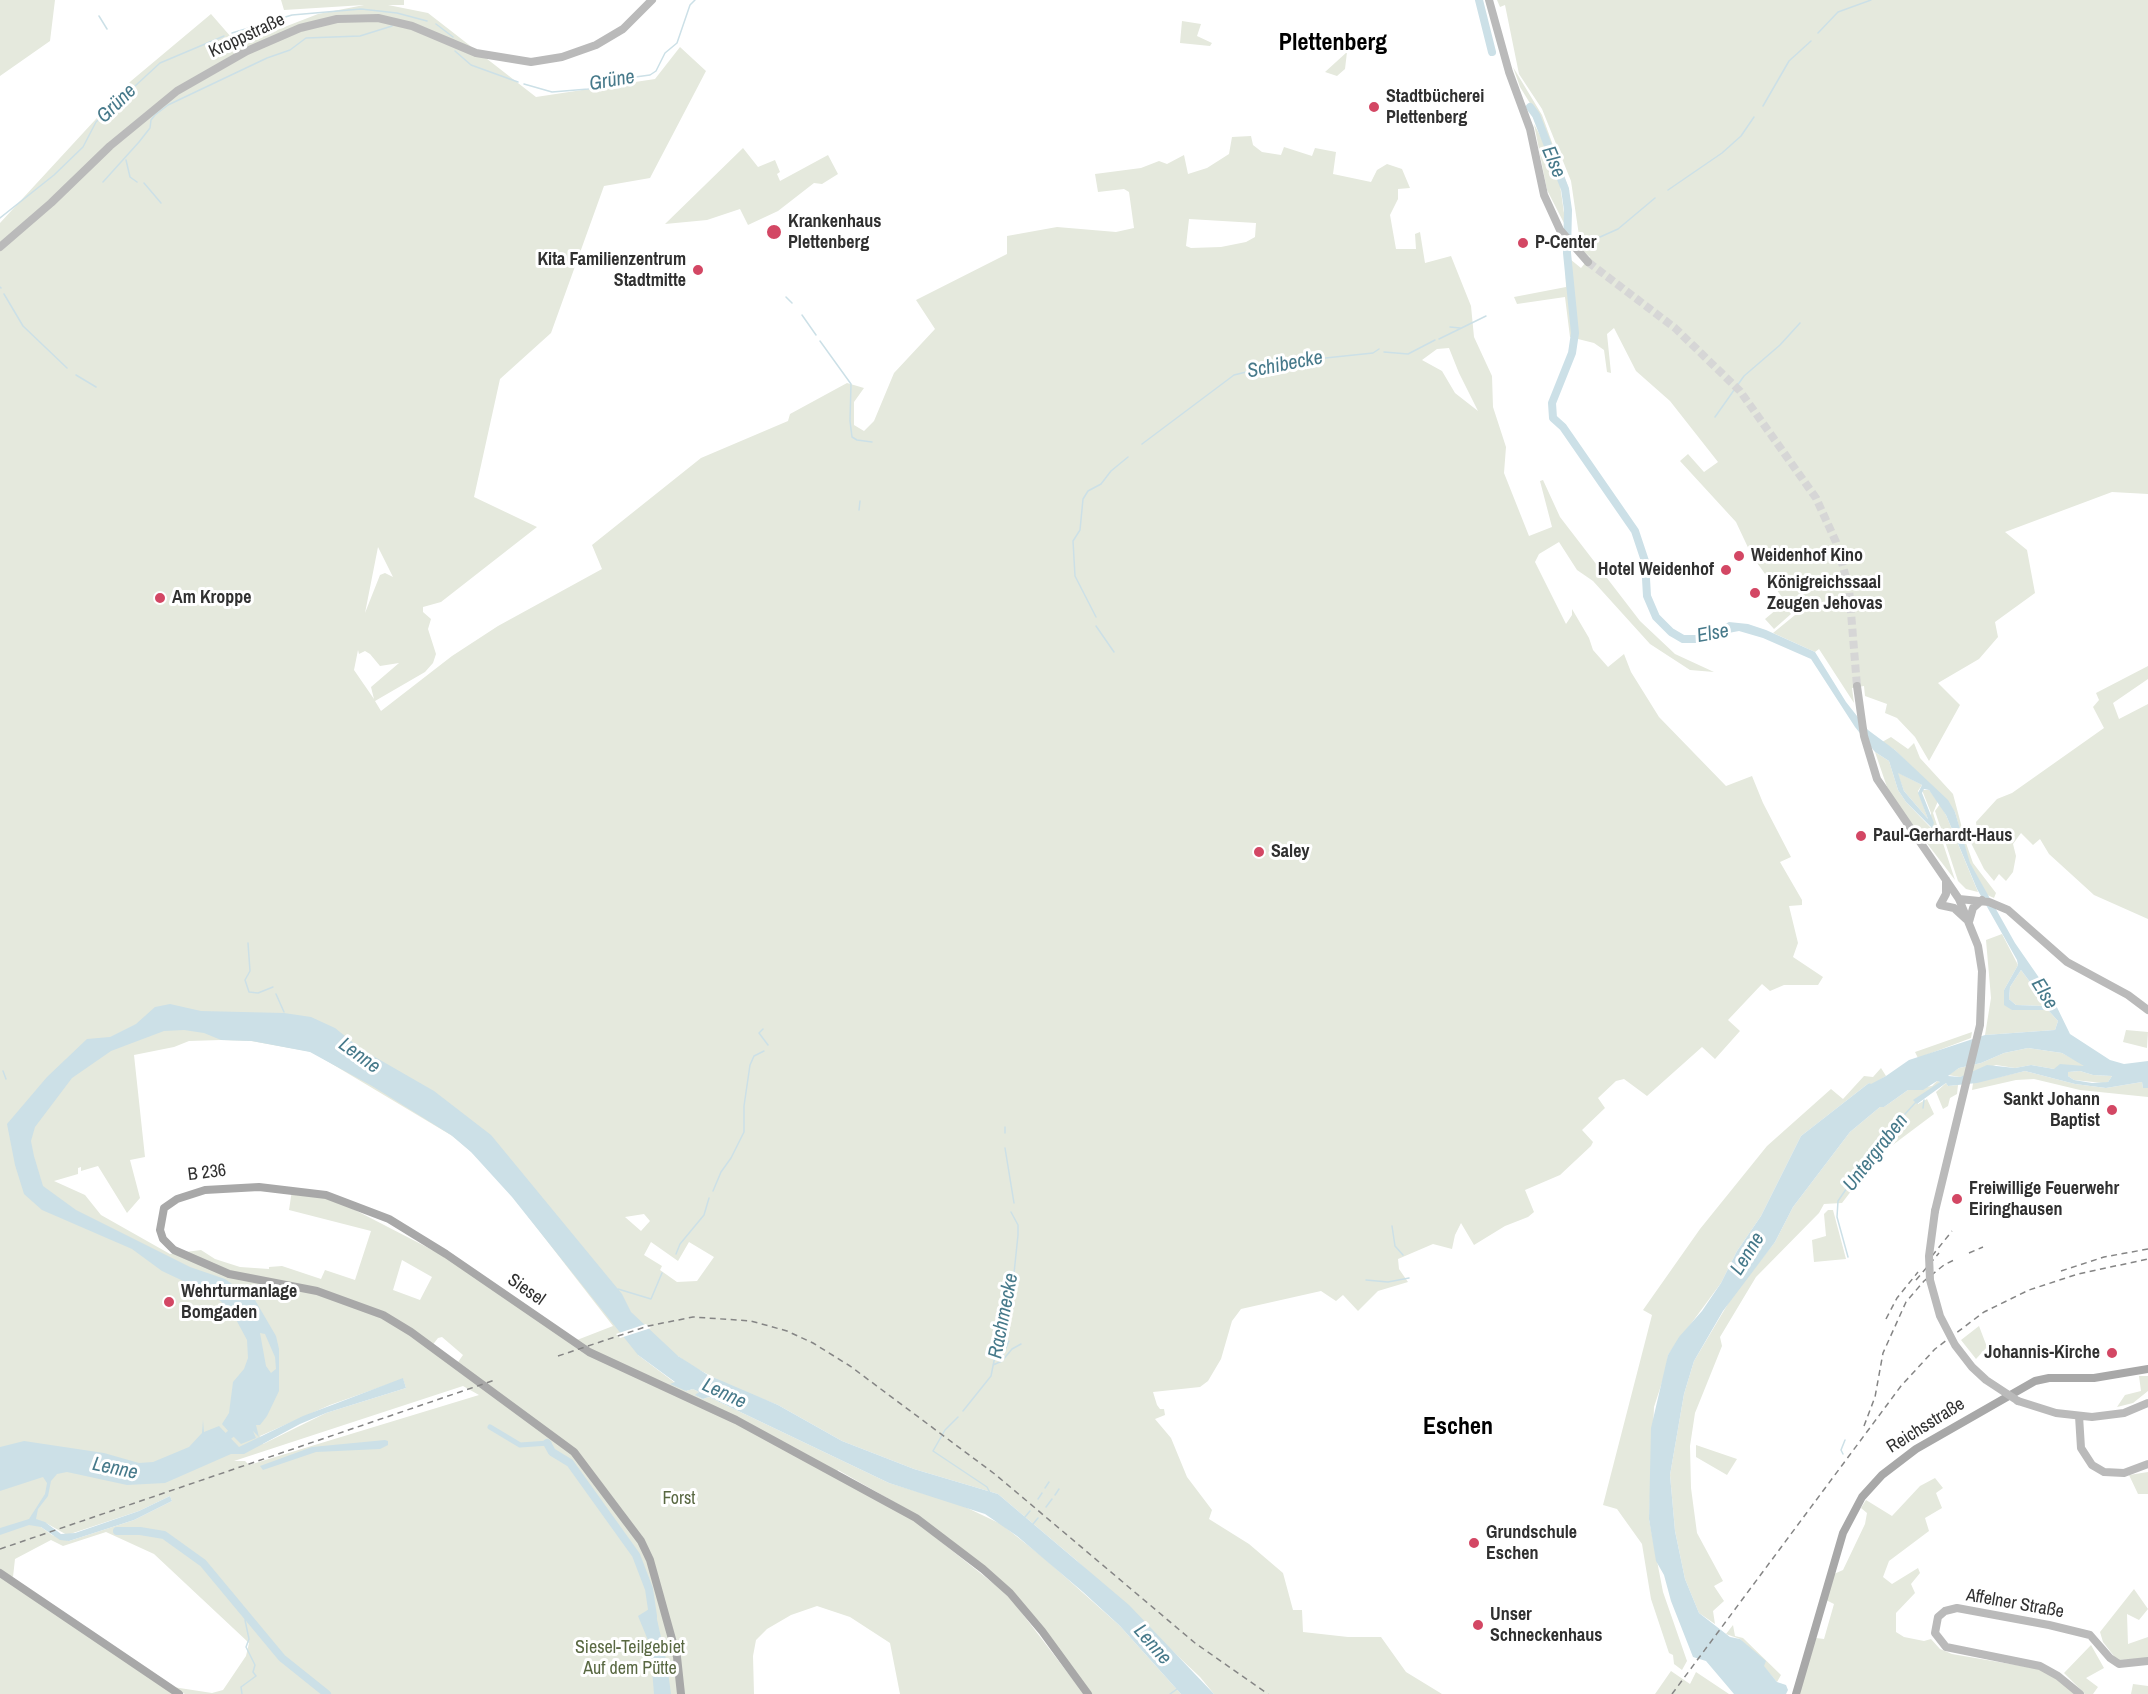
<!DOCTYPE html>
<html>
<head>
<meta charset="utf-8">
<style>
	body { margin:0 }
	canvas { display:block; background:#fff }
</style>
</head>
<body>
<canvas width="2148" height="1694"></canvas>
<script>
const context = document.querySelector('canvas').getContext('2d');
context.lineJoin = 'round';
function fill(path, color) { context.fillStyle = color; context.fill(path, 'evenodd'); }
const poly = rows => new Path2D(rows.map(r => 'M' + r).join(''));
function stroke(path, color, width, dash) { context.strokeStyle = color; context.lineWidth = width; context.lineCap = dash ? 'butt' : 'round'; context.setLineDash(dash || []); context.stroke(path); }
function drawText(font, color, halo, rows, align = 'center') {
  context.font = font + ' "Archivo Narrow",sans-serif'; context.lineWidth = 6; context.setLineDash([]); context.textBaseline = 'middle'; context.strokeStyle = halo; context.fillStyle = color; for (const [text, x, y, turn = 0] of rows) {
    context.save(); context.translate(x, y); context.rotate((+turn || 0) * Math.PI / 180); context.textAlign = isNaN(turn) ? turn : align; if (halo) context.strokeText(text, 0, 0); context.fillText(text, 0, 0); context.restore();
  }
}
const green = poly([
	[0,0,55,0,50,41,0,76],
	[281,0,404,0,404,5,388,5,428,13,536,97,655,79,680,47,706,71,650,178,604,186,551,333,500,379,474,497,537,527,441,602,423,607,423,612,431,619,428,629,436,654,433,663,425,672,375,701,381,711,452,656,498,626,602,569,592,545,701,458,788,421,790,414,847,383,864,388,854,402,854,425,864,431,874,421,894,373,935,329,916,300,1007,254,1007,236,1057,227,1116,232,1134,228,1129,192,1124,189,1098,192,1095,174,1141,168,1159,161,1167,164,1184,155,1188,174,1207,168,1229,154,1232,137,1251,136,1253,145,1262,152,1281,155,1284,147,1312,156,1315,148,1336,152,1333,174,1371,182,1377,170,1387,164,1402,169,1410,188,1398,189,1398,199,1390,215,1396,249,1416,249,1415,234,1420,232,1425,263,1451,256,1471,306,1474,337,1492,376,1493,407,1506,447,1504,473,1529,536,1552,527,1540,481,1543,480,1560,517,1640,621,1675,654,1714,672,1690,670,1650,644,1593,581,1577,570,1559,542,1539,554,1535,562,1566,624,1572,615,1572,609,1589,638,1593,650,1608,667,1624,654,1631,672,1659,717,1726,786,1752,776,1763,803,1791,857,1780,862,1802,900,1802,905,1789,906,1798,943,1793,957,1823,977,1818,985,1784,985,1770,991,1762,984,1728,1020,1740,1031,1715,1059,1702,1047,1647,1096,1624,1079,1616,1081,1598,1098,1605,1108,1582,1130,1593,1142,1591,1146,1560,1175,1525,1190,1534,1212,1528,1217,1505,1226,1474,1245,1461,1223,1455,1235,1452,1249,1433,1244,1398,1259,1399,1269,1408,1282,1378,1291,1358,1311,1343,1295,1336,1301,1321,1291,1241,1309,1232,1321,1221,1359,1208,1381,1200,1387,1153,1392,1157,1405,1160,1409,1164,1409,1165,1415,1155,1419,1171,1438,1187,1477,1212,1510,1209,1519,1249,1544,1283,1573,1293,1610,1302,1610,1303,1632,1348,1637,1381,1637,1406,1672,1442,1694,1214,1694,1200,1677,1076,1560,998,1494,914,1469,842,1441,778,1405,732,1387,690,1365,678,1356,638,1355,686,1391,693,1389,699,1392,696,1395,703,1399,709,1397,889,1483,961,1505,1001,1524,1044,1558,1120,1626,1181,1694,1090,1694,1030,1612,912,1512,838,1470,835,1477,911,1518,1008,1595,1084,1694,900,1694,890,1643,850,1617,817,1606,791,1615,767,1629,756,1640,753,1656,754,1694,185,1694,173,1687,212,1693,223,1690,246,1656,249,1643,154,1554,106,1532,63,1546,51,1540,15,1559,13,1577,0,1571,0,223,131,81,211,14,238,45,318,14,364,5,284,10],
	[1189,219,1256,223,1255,237,1246,242,1221,247,1191,248,1186,246],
	[1449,348,1459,373,1478,411,1455,393,1442,371,1422,360,1437,349],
	[378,547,393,577,385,573,380,575,365,613],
	[358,650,359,654,365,651,370,654,380,666,399,663,371,687,374,699,354,670],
	[221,1040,251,1041,312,1052,454,1137,476,1156,509,1192,613,1326,577,1340,446,1257,326,1195,292,1190,289,1210,371,1231,355,1280,325,1270,321,1279,282,1266,269,1267,269,1269,240,1267,215,1259,201,1250,170,1254,101,1215,85,1195,54,1181,78,1174,78,1168,81,1167,81,1171,98,1166,127,1213,140,1198,130,1160,145,1157,134,1055,174,1047,189,1041],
	[644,1214,650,1221,641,1231,625,1217],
	[651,1242,678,1261,689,1242,714,1257,697,1281,677,1282,660,1270,662,1266,644,1255],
	[402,1260,432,1277,420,1300,393,1290],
	[442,1337,463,1355,456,1365,431,1347,438,1338],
	[403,1379,406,1388,326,1413,263,1444,260,1436,330,1405],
	[463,1386,479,1395,249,1465,245,1461,234,1461],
	[170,1496,172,1501,134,1520,69,1541,52,1535,41,1527,46,1523,67,1535,139,1511],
	[1497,0,2148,0,2148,494,2112,492,2005,532,2027,550,2035,593,1995,622,1998,637,1979,659,1938,683,1960,705,1929,761,1915,737,1897,718,1885,713,1887,704,1865,696,1864,686,1852,688,1854,703,1819,649,1815,652,1773,633,1795,615,1752,556,1736,522,1680,461,1688,454,1704,472,1718,462,1670,401,1636,371,1614,328,1607,334,1611,373,1607,372,1604,350,1594,343,1570,337,1565,297,1517,304,1514,297,1566,287,1565,255,1581,268,1590,257,1581,249,1571,181,1542,109,1519,74,1505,5,1500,7],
	[1182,21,1201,24,1197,36,1212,43,1210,46,1180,43],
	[1347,52,1345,69,1337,76,1325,72],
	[1513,67,1542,115,1571,195,1544,126,1520,87],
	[1534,124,1547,149,1560,185,1566,227,1547,190],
	[743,148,758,167,775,160,780,172,777,174,780,181,828,155,838,174,822,184,814,183,778,211,748,225,740,209,707,220,665,224],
	[1783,604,1791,614,1774,629,1765,619],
	[2148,666,2148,679,2113,703,2119,719,2148,704,2148,919,2094,895,2049,854,2040,839,2033,845,2021,833,2013,844,2016,856,2013,872,2006,881,1999,874,1994,881,1984,869,1970,841,1977,831,1976,822,1997,799,2012,793,2104,728,2093,707,2099,700,2096,693],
	[1891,737,1908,749,1914,743,1920,758,1953,794,1966,843,1973,863,1996,893,1994,898,1985,894,1969,863,1955,812,1895,750,1882,742],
	[1875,752,1889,761,1898,790,1906,802,1931,828,1931,813,1922,790,1929,790,1938,801,1933,813,1955,880,1897,804,1887,787],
	[1897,772,1922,785,1918,791,1928,819,1904,791],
	[1940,804,1946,815,1978,892,1966,889,1958,881,1935,811],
	[2002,934,2018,965,2004,990,2012,1010,2048,1010,2058,1021,2055,1030,1985,1035,1991,998,1986,940],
	[2021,970,2045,1002,2045,1006,2016,1005,2009,999,2010,987],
	[2126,1030,2148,1032,2147,1048,2123,1042],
	[1972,1032,1971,1038,1918,1058,1915,1052],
	[2028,1048,2062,1053,2086,1066,2054,1069,2031,1065,2015,1068,1996,1065,1960,1077,1948,1075,1959,1068,1981,1063,2004,1053],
	[1881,1068,1886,1076,1871,1085,1869,1083,1801,1136,1761,1216,1737,1251,1721,1283,1668,1355,1667,1367,1654,1407,1649,1519,1663,1592,1687,1661,1682,1670,1674,1664,1673,1655,1669,1653,1651,1599,1642,1544,1617,1509,1603,1505,1652,1315,1643,1310,1700,1229,1767,1146,1831,1089,1843,1099,1864,1076,1873,1077],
	[2025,1071,2075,1084,2106,1088,2142,1082,2143,1088,2148,1088,2148,1097,2080,1090,2034,1079,2016,1080,1972,1090,1973,1083],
	[2080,1071,2093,1075,2112,1076,2108,1082,2103,1083,2074,1080,2068,1076,2068,1072],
	[1937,1081,1940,1082,1934,1088,1914,1100,1918,1104,1927,1099,1934,1114,1878,1156,1842,1203,1824,1204,1819,1213,1756,1277,1720,1337,1722,1346,1695,1413,1690,1446,1691,1488,1697,1533,1723,1581,1714,1586,1724,1601,1713,1611,1715,1624,1699,1613,1685,1579,1675,1531,1670,1475,1684,1394,1694,1361,1735,1292,1775,1242,1793,1207,1850,1132,1880,1107,1884,1107,1908,1090,1932,1086],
	[1946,1083,1948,1086,1958,1085,1957,1094,1950,1098,1948,1106,1943,1109,1936,1092],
	[1828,1210,1833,1210,1846,1259,1814,1262,1812,1240,1826,1236,1824,1214],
	[1979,1326,1987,1347,1976,1359,1961,1340],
	[2139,1376,2148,1376,2148,1391,2133,1403,2117,1407,2125,1395,2141,1391],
	[1696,1445,1737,1459,1727,1475,1696,1457],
	[2148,1472,2148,1494,2138,1494,2129,1475],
	[1935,1478,1943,1488,1936,1493,1942,1508,1925,1518,1929,1531,1889,1561,1883,1577,1892,1584,1918,1568,1920,1573,1911,1584,1915,1593,1896,1613,1896,1632,1904,1637,1924,1641,1931,1639,1940,1649,1952,1654,2045,1670,2077,1694,1799,1694,1816,1638,1824,1639,1834,1604,1826,1600,1834,1574,1843,1570,1865,1524,1867,1513,1861,1508,1866,1500,1892,1516,1920,1486],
	[0,1576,176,1694,0,1694],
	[2134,1589,2148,1609,2139,1620,2127,1614,2128,1644,2148,1637,2148,1659,2117,1660,2103,1642,2100,1632],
	[1733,1625,1735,1636,1743,1638,1781,1675,1777,1682,1740,1639,1726,1634],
	[2091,1645,2104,1668,2086,1678,2098,1687,2093,1694,2085,1694,2064,1673],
	[1671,1671,1690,1684,1696,1672,1729,1694,1655,1694],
	[2133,1684,2148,1686,2148,1694,2131,1694]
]);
const water = poly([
	[1729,622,1748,624,1766,630,1815,652,1846,702,1868,730,1895,750,1948,800,1955,812,1970,863,2015,943,2051,995,2070,1034,2110,1060,2124,1064,2148,1061,2148,1088,2143,1088,2142,1082,2106,1088,2075,1084,2025,1071,1977,1083,1948,1086,1946,1083,1917,1104,1913,1100,1940,1082,1937,1081,1923,1090,1908,1090,1884,1107,1880,1107,1850,1132,1793,1207,1775,1242,1723,1311,1694,1361,1684,1394,1670,1475,1675,1531,1685,1579,1699,1613,1730,1637,1740,1639,1766,1661,1764,1666,1777,1682,1786,1685,1788,1690,1786,1694,1734,1694,1706,1661,1693,1657,1671,1601,1664,1575,1656,1561,1649,1519,1651,1428,1668,1355,1679,1337,1702,1311,1721,1283,1737,1251,1761,1216,1801,1136,1869,1083,1871,1084,1886,1076,1909,1060,1985,1035,2055,1030,2058,1021,2048,1010,2012,1010,2004,1005,2004,990,2018,965,2017,960,1977,889,1946,815,1929,790,1924,789,1922,793,1934,823,1932,828,1906,802,1898,790,1889,761,1875,752,1855,727,1811,659,1763,638,1739,631,1718,635,1715,629],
	[1898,773,1922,785,1918,793,1928,819,1904,791],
	[2021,970,2045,1002,2045,1006,2016,1005,2009,999,2010,987],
	[2028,1048,2062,1053,2084,1066,2060,1064,2054,1069,2031,1065,2015,1068,1987,1065,1960,1077,1948,1076,1959,1068,1981,1063,2004,1053],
	[2080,1071,2093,1075,2112,1076,2108,1082,2092,1083,2074,1080,2068,1076,2068,1072],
	[170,1004,201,1011,284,1013,311,1017,335,1028,361,1049,434,1091,491,1135,622,1294,631,1312,678,1356,708,1375,778,1405,842,1441,914,1469,998,1494,1129,1605,1214,1694,1181,1694,1120,1626,1083,1592,1017,1536,985,1514,889,1483,709,1397,703,1399,695,1395,699,1392,693,1389,686,1391,670,1384,675,1382,638,1355,512,1197,471,1152,451,1135,372,1086,310,1052,252,1041,221,1040,204,1033,184,1030,164,1031,111,1051,72,1078,35,1127,31,1141,34,1156,43,1186,76,1210,190,1267,225,1279,255,1300,276,1336,279,1349,279,1391,267,1416,260,1425,256,1425,259,1437,253,1431,256,1438,241,1444,233,1436,236,1431,234,1429,230,1433,222,1424,229,1413,233,1382,244,1369,248,1358,247,1340,232,1312,215,1296,162,1271,132,1249,42,1210,24,1194,15,1165,7,1124,47,1077,87,1039,110,1037,136,1024,155,1007],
	[260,1333,265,1334,275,1357,276,1369,271,1373,266,1366],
	[403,1378,406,1388,326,1413,300,1424,244,1454,231,1454,165,1483,127,1485,67,1472,57,1474,51,1481,48,1496,38,1509,36,1519,45,1522,61,1534,75,1533,139,1511,170,1496,172,1501,134,1520,69,1541,60,1540,41,1527,29,1525,0,1535,0,1528,29,1519,45,1494,47,1483,43,1477,0,1491,0,1447,24,1441,104,1453,139,1463,153,1462,189,1447,202,1433,203,1420,204,1432,219,1426,239,1447,303,1416],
	[385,1440,388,1441,388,1445,380,1449,316,1452,263,1470,260,1466,312,1447],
	[654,1606,667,1664,671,1694,654,1694,650,1645,638,1616]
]);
const pier = poly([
	[646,1324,651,1328,620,1338,616,1334]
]);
const stream = poly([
	[99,16,107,29],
	[436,24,453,37],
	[232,33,292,15,361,9,397,13,427,21],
	[1818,33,1838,12,1871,0],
	[455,51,471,65,518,82],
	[524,84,552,92,588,89,606,81,650,75,656,71,665,53,677,43,690,5,695,0],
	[1763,106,1789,61,1811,41],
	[126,160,130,177,137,182],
	[103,182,139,142,150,128,151,120,155,115,168,105,267,58,290,50,306,38,360,36,392,26],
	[144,183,161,203],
	[1668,190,1722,153,1741,136,1754,117],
	[0,218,54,175,83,147,96,122,160,63,224,36],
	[1600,237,1618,229,1655,198],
	[1585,245,1596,242],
	[0,287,1,288],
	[4,294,23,326,67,368],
	[786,297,792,303],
	[802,315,816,335],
	[1450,327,1460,328],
	[1439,339,1486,316],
	[820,341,851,384,850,421,852,437,857,440,872,442],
	[1384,352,1408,354,1435,340],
	[76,375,96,387],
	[1715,417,1744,376,1780,345,1800,323],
	[1142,444,1234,375,1287,362,1373,353,1379,349],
	[859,510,860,501],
	[1096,617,1075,576,1073,541,1080,530,1083,499,1088,491,1101,484,1111,471,1128,457],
	[1096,626,1114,652],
	[248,943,250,971,245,980,249,992,258,993,273,987],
	[276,994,284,1012],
	[763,1029,759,1033,768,1045],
	[3,1071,6,1079],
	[1923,1108,1924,1100],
	[1005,1127,1005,1133],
	[1005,1148,1014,1203],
	[713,1191,721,1172,731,1158,744,1132,744,1106,750,1065,754,1056,764,1051],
	[1392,1226,1395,1246,1403,1255],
	[676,1254,680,1244,704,1215,709,1198],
	[1848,1257,1837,1217,1838,1201,1875,1147,1916,1102],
	[1366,1280,1388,1282,1409,1278],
	[618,1289,651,1299,662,1273],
	[1000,1362,1009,1341],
	[993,1365,1002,1361,1012,1349,1021,1344],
	[963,1411,991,1376,996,1351,1003,1337,1013,1283,1018,1235,1018,1225,1011,1212],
	[958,1417,945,1430,933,1451,987,1487,990,1493],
	[1843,1454,1841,1450,1845,1440],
	[1045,1488,1049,1482],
	[1055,1495,1059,1489],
	[1038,1499,1042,1493],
	[1046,1507,1052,1499],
	[1025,1517,1030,1511],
	[1033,1524,1038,1518],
	[242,1694,241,1687,256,1676,253,1672,255,1665,246,1647,249,1639,245,1620,249,1618],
	[1170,1694,1177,1689]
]);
const canal = poly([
	[490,1427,520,1445,549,1443]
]);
const river = poly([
	[1479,0,1492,52],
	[1530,107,1536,115,1565,189,1568,210,1567,253,1575,333,1572,353,1552,403,1553,418,1563,427,1635,531,1645,561,1647,596,1656,617,1671,632,1683,639,1697,639,1725,630],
	[547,1443,552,1452,570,1463,636,1555,649,1589,653,1616],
	[218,1445,242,1424],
	[117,1531,140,1531,164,1535,203,1563,282,1658,327,1694]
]);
const secondaryTunnel = poly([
	[1588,262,1675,328,1740,391,1816,498,1836,542,1849,588,1857,686]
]);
const secondary = poly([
	[1489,0,1509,72,1530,129,1544,195,1560,230,1588,262],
	[0,247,51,203,110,146,177,91,247,51,300,28,337,19,378,18,412,26,476,53,531,62,562,57,596,45,623,29,652,0],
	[1857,686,1864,736,1877,779,1959,899,1978,946,1982,971,1980,1025,1935,1211],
	[1946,880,1946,894,1940,905,1954,908,1966,919],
	[1959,899,1989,902,2008,910,2067,962,2128,995,2148,1010],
	[1969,922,1973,908,1982,900],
	[2018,1401,2056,1413,2092,1417,2124,1413,2148,1403],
	[2079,1416,2081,1448,2092,1465,2104,1472,2124,1473,2148,1464],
	[2080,1694,2058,1676,2040,1666,1946,1647,1935,1633,1938,1617,1945,1611,1957,1608,2049,1625,2090,1635,2110,1658,2119,1664,2148,1661]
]);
const primary = poly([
	[0,1573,179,1694],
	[681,1694,677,1657,650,1560,641,1541,574,1452,411,1332,383,1315,317,1291,229,1274,174,1250,163,1239,160,1230,164,1208,177,1199,205,1190,259,1187,326,1195,389,1219,446,1254,589,1352,736,1420,916,1518,983,1569,1010,1593,1042,1631,1088,1694],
	[1796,1694,1843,1533,1862,1497,1882,1475,1916,1449,2035,1381,2049,1378,2094,1378,2148,1369]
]);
const rail = poly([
	[1969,1253,1983,1247],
	[1932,1256,1952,1231],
	[2061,1271,2104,1257,2148,1249],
	[1916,1280,1939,1253],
	[1886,1319,1897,1298,1918,1272],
	[558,1356,648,1326,693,1317,751,1321,787,1331,813,1343,850,1366,996,1475,1195,1643,1268,1694],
	[1864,1426,1875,1397,1883,1353,1906,1302,1924,1281,1944,1265,1956,1259],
	[0,1549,495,1380],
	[1672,1694,1901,1386,1935,1349,1984,1312,2029,1290,2078,1274,2148,1259]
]);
const secondaryBridge = poly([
	[1935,1211,1929,1256,1930,1280,1940,1316,1955,1345,1972,1367,1986,1380,2018,1401]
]);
const markers = [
	[1374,107,6,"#d34764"],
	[774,232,8,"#d34764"],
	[1523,243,6,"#d34764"],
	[698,270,6,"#d34764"],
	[1739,556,6,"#d34764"],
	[1726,570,6,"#d34764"],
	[1755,593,6,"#d34764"],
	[160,598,6,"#d34764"],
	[1861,836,6,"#d34764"],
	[1259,852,6,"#d34764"],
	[2112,1110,6,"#d34764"],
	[1957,1199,6,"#d34764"],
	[169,1302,6,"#d34764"],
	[2112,1353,6,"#d34764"],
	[1474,1543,6,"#d34764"],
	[1478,1625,6,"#d34764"]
];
const streetNames = [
	["Kroppstraße",247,36,-25],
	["B 236",207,1173,-7],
	["Siesel",526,1290,35],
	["Reichsstraße",1926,1426,-32],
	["Affelner Straße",2015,1604,10]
];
const poiNames = [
	["Stadtbücherei",1386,97],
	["Plettenberg",1386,118],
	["Krankenhaus",788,222],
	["Plettenberg",788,243],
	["P-Center",1535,243],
	["Kita Familienzentrum",686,260,"right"],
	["Stadtmitte",686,281,"right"],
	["Weidenhof Kino",1751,556],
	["Hotel Weidenhof",1714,570,"right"],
	["Königreichssaal",1767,583],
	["Zeugen Jehovas",1767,604],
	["Am Kroppe",172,598],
	["Paul-Gerhardt-Haus",1873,836],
	["Saley",1271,852],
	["Sankt Johann",2100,1100,"right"],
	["Baptist",2100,1121,"right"],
	["Freiwillige Feuerwehr",1969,1189],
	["Eiringhausen",1969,1210],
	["Wehrturmanlage",181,1292],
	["Bomgaden",181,1313],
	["Johannis-Kirche",2100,1353,"right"],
	["Grundschule",1486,1533],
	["Eschen",1486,1554],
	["Unser",1490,1615],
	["Schneckenhaus",1490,1636]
];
const parkNames = [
	["Forst",679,1499],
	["Siesel-Teilgebiet",630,1648],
	["Auf dem Pütte",630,1669]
];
const waterNames = [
	["Grüne",612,81,-10],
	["Grüne",117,104,-44],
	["Else",1553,162,67],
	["Schibecke",1285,365,-11],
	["Else",1713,634,-11],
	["Else",2044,994,58],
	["Lenne",359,1056,36],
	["Untergraben",1876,1153,-52],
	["Lenne",1748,1254,-58],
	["Rachmecke",1004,1316,-79],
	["Lenne",724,1394,25],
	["Lenne",115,1469,12],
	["Lenne",1152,1645,49]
];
const districtNames = [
	["Plettenberg",1333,44],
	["Eschen",1458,1428]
];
fill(green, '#e5e9dd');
fill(water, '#cce0e7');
fill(pier, '#fff');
stroke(stream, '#cce0e7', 1.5);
stroke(canal, '#cce0e7', 5);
stroke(river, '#cce0e7', 8);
stroke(secondaryTunnel, '#d6d6d6', 8, [8, 4]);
stroke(secondary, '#bababa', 8);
stroke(primary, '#a8a8a8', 8);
stroke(rail, '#858585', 1.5, [6, 4.5]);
stroke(secondaryBridge, '#bababa', 8);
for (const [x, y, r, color] of markers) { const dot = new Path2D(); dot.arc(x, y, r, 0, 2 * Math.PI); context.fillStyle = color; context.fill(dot); stroke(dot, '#fff', 2); }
drawText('18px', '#303030', '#fff', streetNames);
drawText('bold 18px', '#303030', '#fff', poiNames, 'left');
drawText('18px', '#596842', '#fff', parkNames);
drawText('italic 20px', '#46798a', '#fff', waterNames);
drawText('bold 24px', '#000', '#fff', districtNames);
</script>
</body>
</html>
